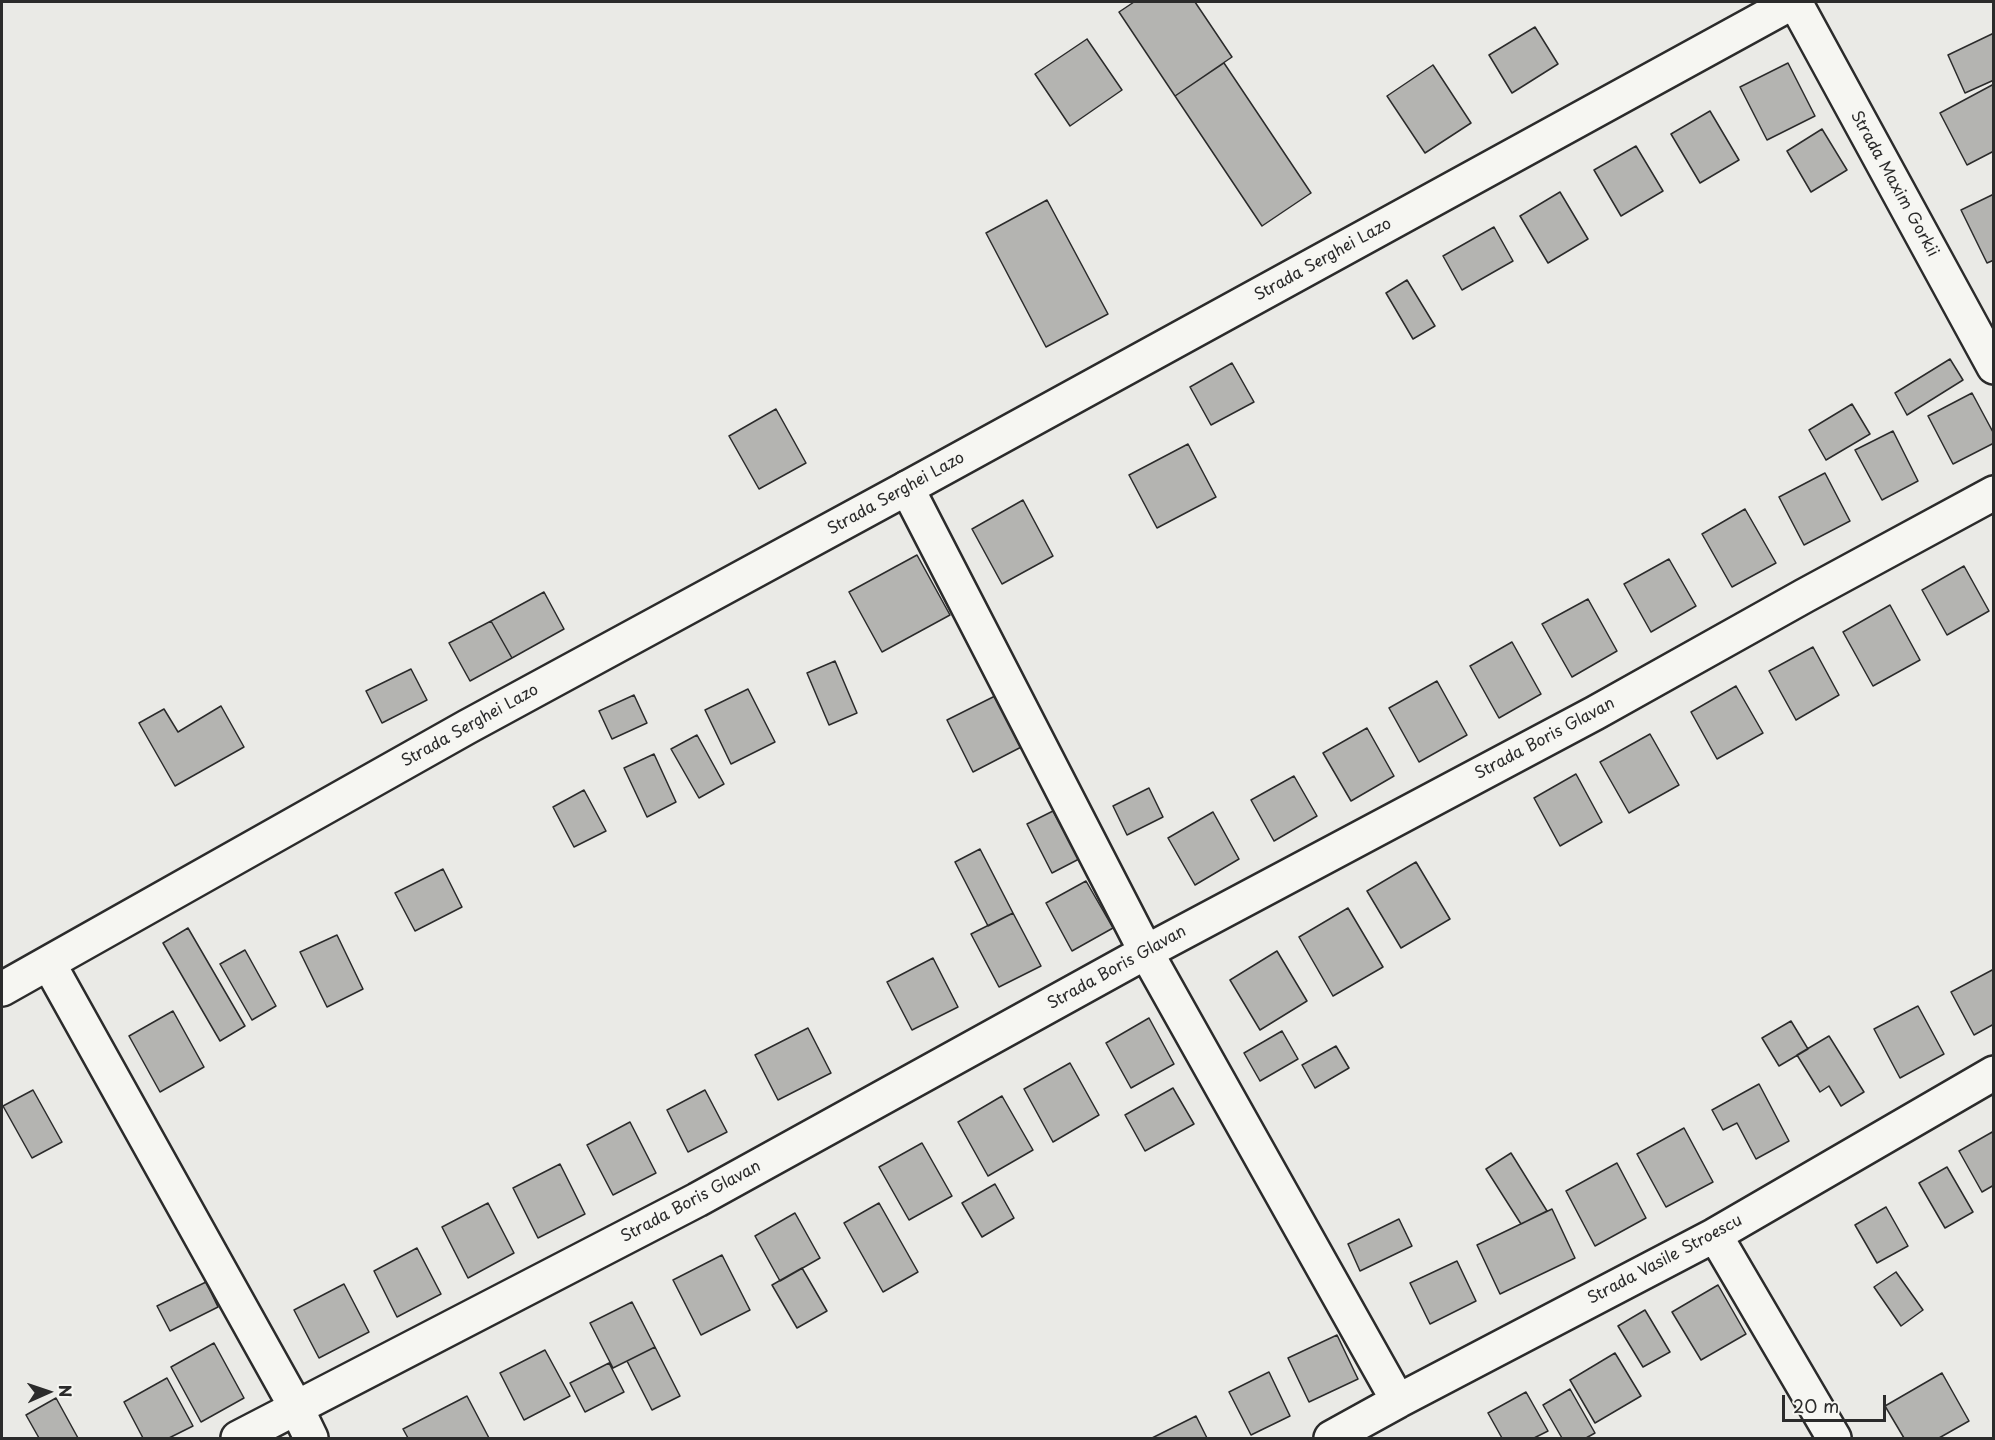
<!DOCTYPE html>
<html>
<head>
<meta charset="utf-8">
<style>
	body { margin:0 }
	#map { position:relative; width:1995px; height:1440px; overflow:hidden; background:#eaeae6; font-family:"Playpen Sans",sans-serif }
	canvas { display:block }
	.frame { position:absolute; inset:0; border:3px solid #2b2b2b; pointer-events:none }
	.north { position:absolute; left:18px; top:1362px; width:60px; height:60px; -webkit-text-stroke:4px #f6f6f2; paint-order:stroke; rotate:87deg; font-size:16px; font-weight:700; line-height:24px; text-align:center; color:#2b2b2b }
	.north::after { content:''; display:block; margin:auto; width:21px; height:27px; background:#2b2b2b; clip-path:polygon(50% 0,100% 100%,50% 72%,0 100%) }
	.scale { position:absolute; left:1782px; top:1395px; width:104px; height:27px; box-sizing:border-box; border:3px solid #2b2b2b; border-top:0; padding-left:8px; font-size:18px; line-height:21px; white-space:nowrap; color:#2b2b2b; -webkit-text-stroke:4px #f6f6f2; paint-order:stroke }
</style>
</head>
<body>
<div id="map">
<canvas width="1995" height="1440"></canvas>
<div class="frame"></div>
<div class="north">N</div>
<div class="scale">20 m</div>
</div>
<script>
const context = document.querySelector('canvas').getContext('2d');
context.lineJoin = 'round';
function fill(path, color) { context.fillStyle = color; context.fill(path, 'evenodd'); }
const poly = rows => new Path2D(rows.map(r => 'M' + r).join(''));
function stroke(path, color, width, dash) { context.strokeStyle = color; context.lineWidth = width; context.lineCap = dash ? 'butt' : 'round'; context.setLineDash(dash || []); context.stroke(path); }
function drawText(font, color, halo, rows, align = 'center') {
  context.font = font + ' "Playpen Sans",sans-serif'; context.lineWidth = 5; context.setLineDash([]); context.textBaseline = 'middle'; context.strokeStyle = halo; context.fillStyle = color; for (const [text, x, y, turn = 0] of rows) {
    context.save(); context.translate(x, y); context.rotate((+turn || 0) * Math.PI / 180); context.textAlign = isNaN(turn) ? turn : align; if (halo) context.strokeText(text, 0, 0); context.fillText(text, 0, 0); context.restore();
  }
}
const building = poly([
	[1134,2,1195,2,1232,57,1175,96,1119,12,1134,2],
	[1535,27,1558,64,1512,93,1489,55,1535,27],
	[1994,33,1994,80,1965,93,1948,55,1994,33],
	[1087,39,1122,90,1070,126,1035,74,1087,39],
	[1224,63,1311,193,1262,226,1175,96,1224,63],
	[1788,63,1815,116,1767,140,1740,87,1788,63],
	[1433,65,1471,123,1425,153,1387,96,1433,65],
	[1994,84,1994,151,1967,165,1940,113,1994,84],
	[1710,111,1739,160,1700,183,1671,134,1710,111],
	[1822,129,1847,170,1811,192,1787,151,1822,129],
	[1636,146,1663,191,1621,216,1594,170,1636,146],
	[1560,192,1588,239,1548,263,1520,216,1560,192],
	[1994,194,1994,260,1987,263,1961,210,1994,194],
	[1047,200,1108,314,1046,347,986,233,1047,200],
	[1494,227,1513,261,1462,290,1443,256,1494,227],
	[1407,280,1435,326,1413,339,1386,293,1407,280],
	[1950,359,1963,380,1907,415,1895,393,1950,359],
	[1232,363,1254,402,1211,425,1190,387,1232,363],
	[1972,393,1994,434,1994,443,1953,464,1928,416,1972,393],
	[1852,404,1870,434,1826,460,1809,430,1852,404],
	[776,409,806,463,759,489,729,436,776,409],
	[1893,431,1918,481,1882,500,1855,450,1893,431],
	[1188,444,1216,497,1157,528,1129,475,1188,444],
	[1825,473,1850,521,1804,545,1779,497,1825,473],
	[1023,500,1053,556,1002,584,972,529,1023,500],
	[1745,509,1776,563,1732,587,1702,534,1745,509],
	[917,555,950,615,882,652,849,592,917,555],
	[1669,559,1696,606,1651,632,1624,584,1669,559],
	[1964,566,1989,611,1947,635,1922,590,1964,566],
	[544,592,564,629,512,658,491,621,544,592],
	[1588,599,1617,651,1572,677,1542,624,1588,599],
	[1890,605,1920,660,1873,686,1843,632,1890,605],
	[491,621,512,658,470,681,449,643,491,621],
	[1512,642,1541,694,1499,718,1470,666,1512,642],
	[1813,647,1839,695,1796,720,1769,671,1813,647],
	[835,661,857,713,829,725,807,673,835,661],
	[411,669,427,700,382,723,366,691,411,669],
	[1437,681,1467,735,1419,762,1389,708,1437,681],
	[1736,686,1763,733,1717,759,1691,712,1736,686],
	[748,689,775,742,731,764,705,710,748,689],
	[1003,692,1029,743,973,772,947,720,1003,692],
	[634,695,647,723,612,739,599,711,634,695],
	[221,706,244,747,175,786,139,723,164,709,178,732,221,706],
	[1367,728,1394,776,1351,801,1323,753,1367,728],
	[1650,734,1679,785,1629,813,1600,762,1650,734],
	[697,735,724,784,699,798,671,749,697,735],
	[654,754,676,802,647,817,624,768,654,754],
	[1576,774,1602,822,1560,846,1534,798,1576,774],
	[1294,776,1317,816,1274,841,1251,800,1294,776],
	[1149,788,1163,817,1127,835,1113,806,1149,788],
	[584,790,606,831,574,847,553,807,584,790],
	[1053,811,1079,859,1052,873,1027,824,1053,811],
	[1213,812,1239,859,1195,885,1168,838,1213,812],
	[980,849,1013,913,988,926,955,862,980,849],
	[1416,862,1450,919,1401,948,1367,891,1416,862],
	[443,869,462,907,415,931,395,893,443,869],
	[1086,881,1113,928,1072,951,1046,903,1086,881],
	[1348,908,1383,967,1333,996,1299,937,1348,908],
	[1013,913,1041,966,999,987,971,934,1013,913],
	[188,928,245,1026,220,1041,163,943,188,928],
	[337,935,363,989,327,1007,300,952,337,935],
	[245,950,276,1006,252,1020,220,964,245,950],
	[1277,951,1307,1001,1260,1030,1230,980,1277,951],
	[933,958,958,1007,912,1030,887,982,933,958],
	[1994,969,1994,1024,1974,1035,1951,992,1994,969],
	[1918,1006,1944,1054,1900,1078,1874,1029,1918,1006],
	[173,1011,204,1067,160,1092,129,1036,173,1011],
	[1149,1018,1174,1064,1131,1088,1106,1043,1149,1018],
	[1791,1021,1808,1049,1779,1066,1762,1038,1791,1021],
	[808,1028,831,1073,778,1100,755,1055,808,1028],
	[1282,1031,1298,1059,1260,1081,1244,1053,1282,1031],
	[1829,1036,1864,1092,1841,1106,1829,1086,1820,1092,1797,1055,1829,1036],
	[1336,1046,1349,1068,1315,1088,1302,1065,1336,1046],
	[1070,1063,1099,1115,1053,1142,1024,1089,1070,1063],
	[1759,1084,1789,1141,1756,1159,1737,1123,1723,1130,1712,1110,1759,1084],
	[1173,1088,1194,1124,1145,1151,1125,1115,1173,1088],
	[33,1090,62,1142,32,1158,3,1106,33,1090],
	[705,1090,727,1132,688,1152,667,1110,705,1090],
	[1002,1096,1033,1150,988,1176,958,1122,1002,1096],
	[630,1122,656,1173,613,1195,587,1145,630,1122],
	[1684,1128,1713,1182,1666,1207,1637,1154,1684,1128],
	[1994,1131,1994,1185,1982,1192,1959,1151,1994,1131],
	[922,1143,952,1196,909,1220,879,1167,922,1143],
	[1511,1153,1547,1211,1521,1224,1486,1169,1511,1153],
	[1617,1163,1646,1218,1595,1246,1566,1191,1617,1163],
	[560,1164,585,1214,538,1238,513,1188,560,1164],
	[1947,1167,1973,1212,1945,1228,1919,1183,1947,1167],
	[995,1184,1014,1218,982,1237,962,1203,995,1184],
	[488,1203,514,1253,468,1278,442,1227,488,1203],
	[879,1203,918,1272,883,1292,844,1223,879,1203],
	[1886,1207,1908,1246,1877,1263,1855,1225,1886,1207],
	[1552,1209,1575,1258,1500,1294,1477,1245,1552,1209],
	[795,1213,820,1258,780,1281,755,1236,795,1213],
	[1399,1219,1412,1246,1360,1271,1348,1244,1399,1219],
	[417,1248,441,1294,397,1317,374,1271,417,1248],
	[722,1255,750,1310,701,1335,673,1280,722,1255],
	[1457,1261,1476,1301,1430,1324,1410,1283,1457,1261],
	[802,1268,827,1311,797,1328,772,1285,802,1268],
	[1896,1272,1923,1310,1901,1326,1874,1287,1896,1272],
	[206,1282,218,1307,170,1331,157,1306,206,1282],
	[344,1284,369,1332,319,1358,294,1310,344,1284],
	[1718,1285,1746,1334,1701,1360,1672,1312,1718,1285],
	[632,1302,655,1347,613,1368,590,1323,632,1302],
	[1645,1310,1670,1352,1643,1367,1618,1326,1645,1310],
	[1337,1335,1358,1379,1309,1402,1288,1358,1337,1335],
	[214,1343,244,1398,201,1422,171,1367,214,1343],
	[655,1347,680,1396,652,1410,627,1361,655,1347],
	[545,1350,570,1396,524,1420,500,1373,545,1350],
	[1615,1353,1641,1396,1595,1423,1570,1380,1615,1353],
	[609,1363,624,1392,585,1412,570,1383,609,1363],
	[1269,1372,1290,1416,1251,1435,1229,1392,1269,1372],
	[1942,1373,1969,1421,1939,1438,1904,1438,1885,1406,1942,1373],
	[167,1378,193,1426,169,1438,143,1438,124,1402,167,1378],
	[1570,1389,1595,1433,1586,1438,1562,1438,1543,1405,1570,1389],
	[1526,1392,1548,1431,1534,1438,1502,1438,1488,1413,1526,1392],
	[467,1396,489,1438,408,1438,403,1429,467,1396],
	[56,1398,78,1438,39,1438,26,1415,56,1398],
	[1196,1416,1207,1438,1152,1438,1196,1416]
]);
const minor = poly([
	[907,488,1146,952,1398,1401],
	[49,964,297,1409,311,1438],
	[1715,1235,1834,1438],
	[238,1438,697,1200,1146,952,1595,713,1804,596,1994,493],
	[1331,1438,1398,1401,1715,1235,1994,1073]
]);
const tertiary = poly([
	[1795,2,1994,367],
	[2,989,467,727,907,488,1793,2]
]);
const streetNames = [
	["Strada Maxim Gorkii",1894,184,61],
	["Strada Serghei Lazo",1323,260,-29],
	["Strada Serghei Lazo",896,494,-29],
	["Strada Serghei Lazo",470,726,-29],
	["Strada Boris Glavan",1545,739,-28],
	["Strada Boris Glavan",1117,968,-29],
	["Strada Boris Glavan",691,1202,-28],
	["Strada Vasile Stroescu",1665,1260,-28]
];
fill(building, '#b4b4b1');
stroke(building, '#2b2b2b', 1.5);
stroke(minor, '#2b2b2b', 38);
stroke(tertiary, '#2b2b2b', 38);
stroke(minor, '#f6f6f2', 33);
stroke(tertiary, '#f6f6f2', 33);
drawText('16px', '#2b2b2b', '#f6f6f2', streetNames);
</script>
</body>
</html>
